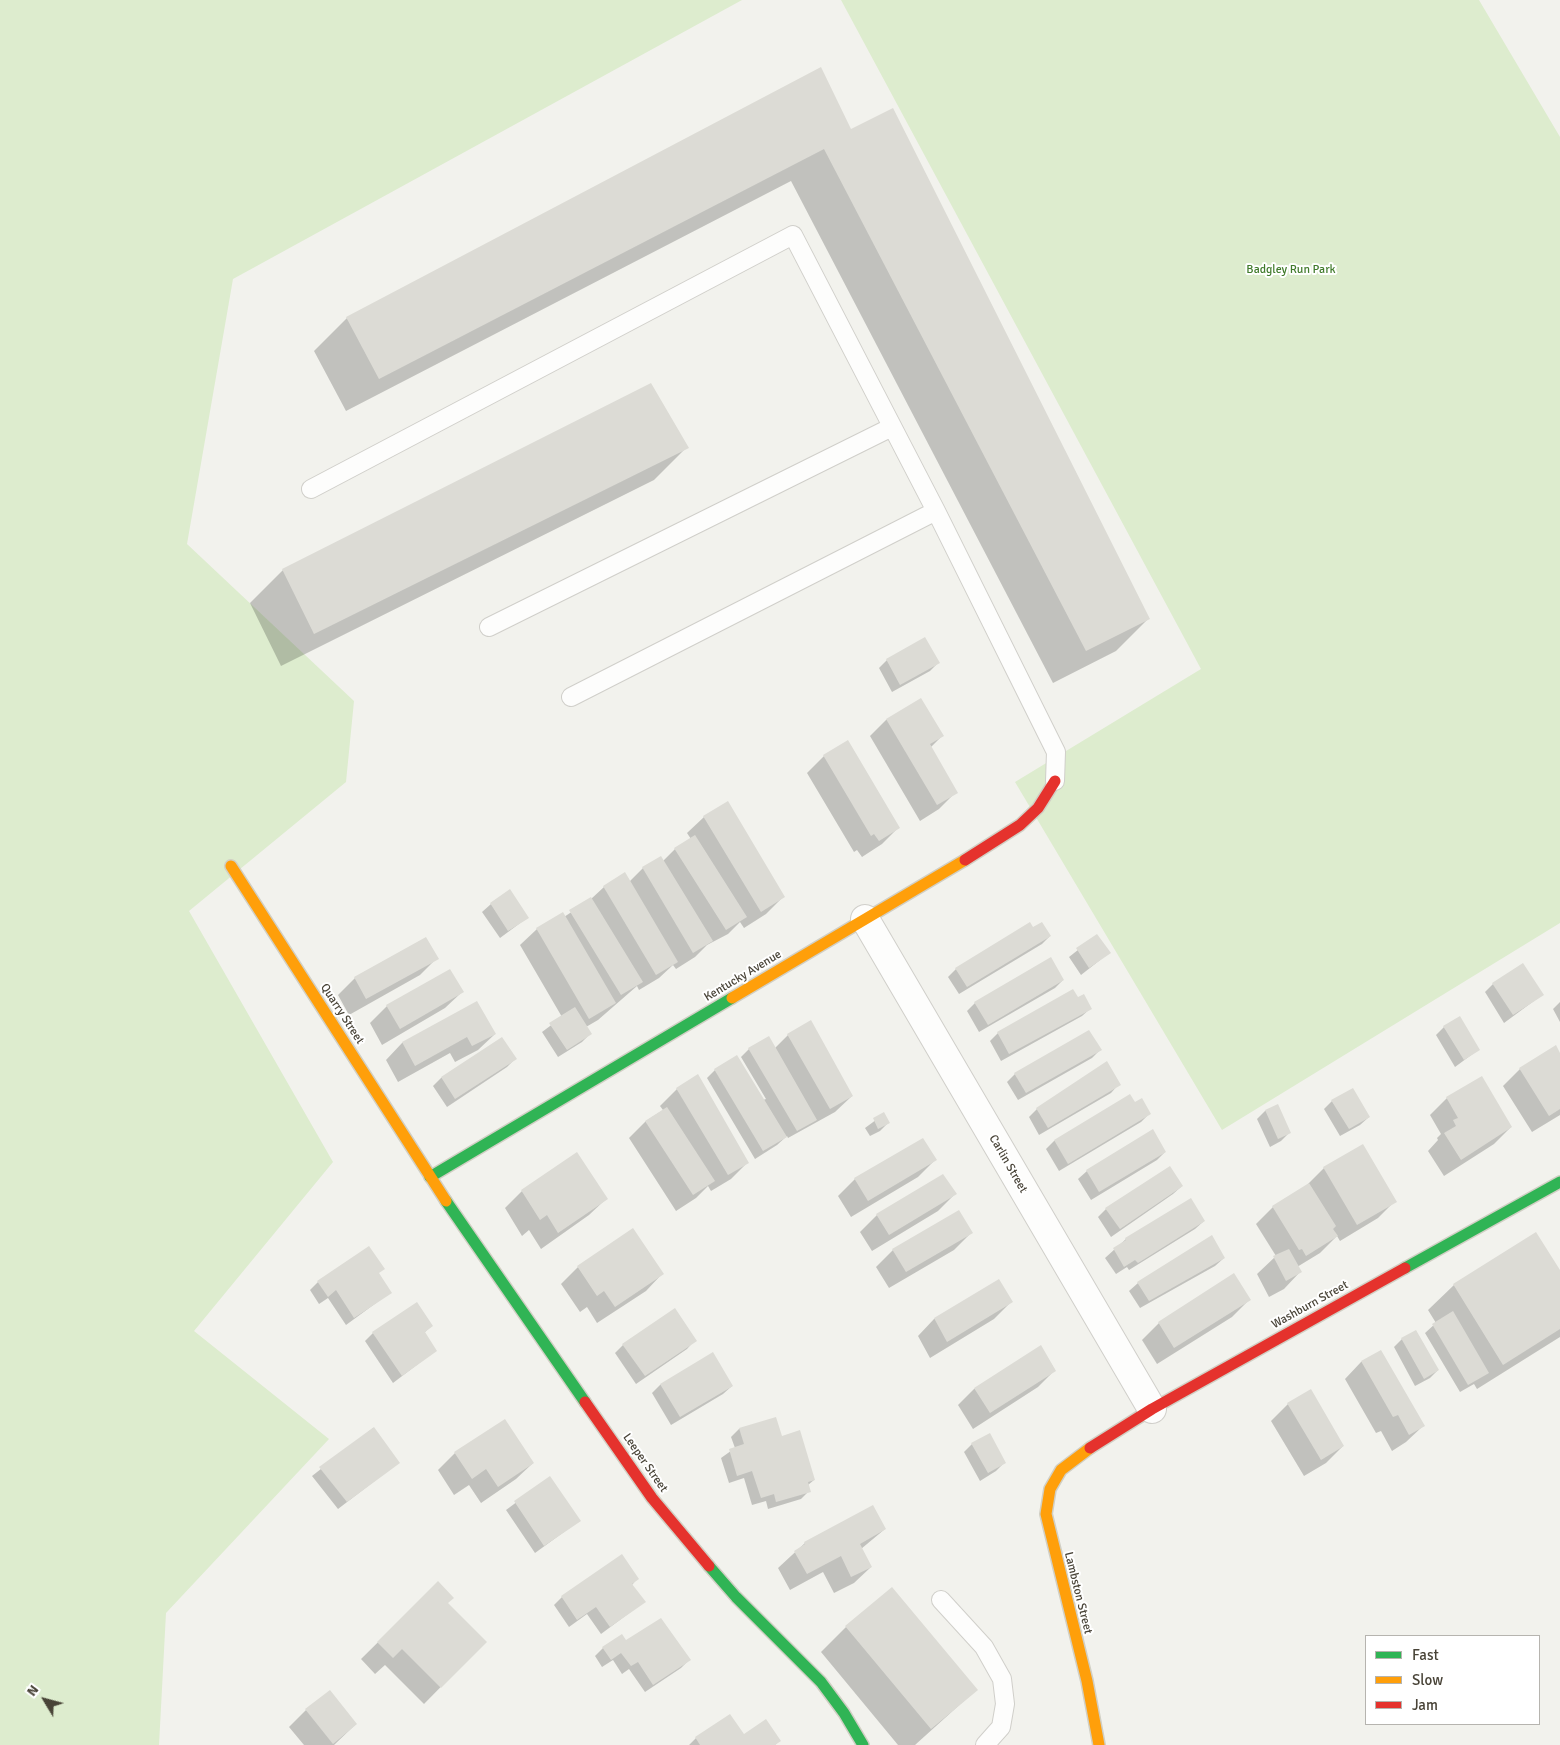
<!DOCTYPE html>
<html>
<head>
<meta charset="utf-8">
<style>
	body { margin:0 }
	#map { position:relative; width:1560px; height:1745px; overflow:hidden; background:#f2f2ed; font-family:Signika,sans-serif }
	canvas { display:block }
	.legend { position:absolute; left:1365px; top:1635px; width:175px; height:90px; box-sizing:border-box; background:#fff; border:1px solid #b6b4af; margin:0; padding:6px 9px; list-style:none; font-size:15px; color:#494438 }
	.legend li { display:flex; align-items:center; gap:10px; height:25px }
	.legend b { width:25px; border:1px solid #b6b4af }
	.north { position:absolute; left:20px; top:1675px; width:50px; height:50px; -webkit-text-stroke:4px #fff; paint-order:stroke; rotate:307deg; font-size:14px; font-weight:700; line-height:20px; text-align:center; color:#494438 }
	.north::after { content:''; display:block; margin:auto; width:18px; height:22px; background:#494438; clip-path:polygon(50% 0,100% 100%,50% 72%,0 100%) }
</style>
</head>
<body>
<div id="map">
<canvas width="1560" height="1745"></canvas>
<ul class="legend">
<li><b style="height:6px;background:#30b455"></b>Fast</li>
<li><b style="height:6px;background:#ff9f0a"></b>Slow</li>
<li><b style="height:6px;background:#e5322d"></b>Jam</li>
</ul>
<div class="north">N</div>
</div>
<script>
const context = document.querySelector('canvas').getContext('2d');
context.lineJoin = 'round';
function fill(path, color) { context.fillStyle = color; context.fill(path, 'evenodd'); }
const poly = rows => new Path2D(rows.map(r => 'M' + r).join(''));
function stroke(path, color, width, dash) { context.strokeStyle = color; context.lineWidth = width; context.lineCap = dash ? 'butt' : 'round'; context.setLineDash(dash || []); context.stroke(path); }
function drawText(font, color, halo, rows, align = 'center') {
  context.font = font + ' Signika,sans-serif'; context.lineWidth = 4; context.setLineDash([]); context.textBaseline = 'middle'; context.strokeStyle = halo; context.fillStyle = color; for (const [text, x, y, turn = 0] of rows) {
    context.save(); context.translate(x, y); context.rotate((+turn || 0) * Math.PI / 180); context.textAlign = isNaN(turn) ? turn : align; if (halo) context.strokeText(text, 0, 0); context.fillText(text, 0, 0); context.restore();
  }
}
const green = poly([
	[0,0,742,0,233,279,187,544,354,701,346,782,189,911,333,1162,194,1331,329,1439,166,1613,159,1745,0,1745],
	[841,0,1479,0,1560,137,1560,923,1222,1130,1015,782,1201,669]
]);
const shadow = poly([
	[851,131,1149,618,1116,651,1053,683,791,181,346,411,314,351,347,318],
	[687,447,654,480,281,666,250,603,283,570],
	[887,660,938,663,930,671,892,692,879,668],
	[921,699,942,736,931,747,956,792,939,809,920,821,870,736,886,720],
	[824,756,898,828,882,844,862,857,857,850,854,852,807,773],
	[704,817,783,897,766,914,744,928,740,922,728,934,707,945,695,957,676,969,673,965,659,978,639,990,637,986,598,1020,586,1027,590,1034,582,1042,558,1057,542,1032,562,1017,520,945,537,929,564,917,591,899,604,887,629,882,643,868,663,861,675,849,691,839,687,833],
	[491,904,527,918,500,938,482,912],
	[1097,935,1109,953,1081,975,1069,957],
	[1050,936,1042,944,959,994,948,977,956,969],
	[437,958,420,975,349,1015,338,995,355,978],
	[1063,980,1055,988,979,1032,967,1011,975,1003],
	[1493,984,1542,995,1504,1023,1485,992],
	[462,992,445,1008,382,1045,370,1023,387,1006],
	[1078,999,1091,1008,1082,1016,1001,1061,990,1041,998,1033],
	[1560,1002,1560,1022,1553,1009],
	[477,1003,495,1034,478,1050,455,1062,450,1053,398,1082,386,1060,402,1043],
	[1444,1027,1478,1050,1455,1067,1436,1035],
	[788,1035,852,1096,835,1112,788,1138,787,1136,777,1145,755,1159,707,1078,715,1070,763,1100,766,1099,741,1057,749,1049,775,1048],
	[502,1038,515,1059,507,1067,447,1107,433,1086,441,1078],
	[1100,1050,1092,1058,1018,1100,1007,1082,1015,1074],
	[1560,1055,1560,1115,1532,1132,1503,1086,1520,1069],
	[1119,1084,1111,1093,1039,1135,1029,1117,1037,1109],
	[677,1089,748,1162,731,1179,711,1191,708,1186,696,1198,676,1211,629,1138,646,1121,663,1110,660,1106],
	[1130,1096,1135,1104,1150,1113,1141,1122,1059,1171,1046,1149,1054,1141],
	[1447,1098,1511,1127,1494,1144,1444,1176,1428,1151,1438,1140,1437,1138,1441,1134,1430,1115],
	[1332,1101,1369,1117,1360,1125,1340,1136,1324,1109],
	[1277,1106,1289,1133,1281,1141,1270,1147,1257,1119,1265,1111],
	[884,1114,888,1123,880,1131,870,1136,865,1128],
	[1165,1152,1157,1160,1091,1200,1078,1179,1087,1171],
	[935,1160,918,1177,851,1217,838,1196,855,1179],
	[1324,1168,1395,1201,1378,1218,1340,1241,1337,1236,1320,1253,1297,1267,1300,1272,1284,1289,1269,1297,1257,1274,1276,1256,1256,1224,1273,1207,1307,1185],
	[1182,1186,1173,1194,1111,1237,1098,1217,1106,1209],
	[522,1191,606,1199,589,1215,541,1249,529,1230,522,1236,505,1208],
	[955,1194,938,1211,872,1251,860,1232,877,1215],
	[1204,1221,1195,1229,1129,1270,1127,1267,1116,1274,1105,1258,1126,1239],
	[971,1233,954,1250,889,1288,876,1267,893,1250],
	[1536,1234,1560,1272,1560,1337,1477,1389,1474,1384,1460,1392,1425,1333,1436,1323,1428,1310,1454,1285],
	[1224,1258,1215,1266,1140,1308,1129,1291,1138,1283],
	[578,1267,662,1274,646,1291,597,1323,587,1307,580,1312,561,1284],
	[998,1281,1011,1302,994,1319,930,1358,918,1336,934,1319],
	[318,1282,391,1292,346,1325,328,1298,319,1304,310,1290],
	[1249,1300,1232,1317,1157,1364,1142,1340,1159,1323],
	[431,1326,424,1333,435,1351,393,1383,365,1341,373,1333],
	[1416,1331,1438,1370,1430,1378,1415,1386,1394,1347,1402,1339],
	[695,1340,687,1349,636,1384,615,1353,623,1345],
	[1041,1347,1055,1370,1038,1387,973,1429,958,1405,974,1389],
	[1381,1352,1423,1426,1406,1442,1392,1451,1381,1431,1376,1433,1345,1379,1361,1362],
	[712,1354,732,1386,723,1394,671,1425,652,1393,660,1385],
	[1288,1404,1343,1446,1326,1463,1304,1476,1271,1421],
	[775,1419,781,1437,814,1480,808,1485,809,1491,801,1499,768,1509,766,1501,752,1505,744,1478,729,1483,721,1458,735,1448,731,1437,739,1429],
	[373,1428,398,1463,338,1509,312,1476],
	[972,1444,1004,1463,996,1471,980,1481,964,1452],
	[455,1453,533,1463,516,1479,481,1503,469,1485,454,1495,438,1470],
	[549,1478,579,1521,535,1553,506,1510],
	[885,1529,861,1549,871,1567,854,1583,834,1593,823,1572,790,1590,778,1568,805,1543],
	[637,1579,632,1585,644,1602,601,1634,587,1614,569,1627,554,1605,562,1597],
	[438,1583,447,1603,485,1642,424,1704,385,1665,375,1674,361,1659],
	[892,1588,976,1690,915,1745,898,1745,821,1652,846,1627],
	[625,1642,689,1660,681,1668,645,1692,629,1669,622,1674,613,1660,602,1667,595,1656,603,1648],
	[306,1710,356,1724,334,1745,304,1745,289,1727],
	[743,1736,779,1741,775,1745,689,1745,696,1738]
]);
const building = poly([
	[821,67,851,129,893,108,1150,619,1086,651,824,149,379,379,346,317],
	[651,383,689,448,314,634,282,569],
	[925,637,940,663,900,685,886,659],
	[921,698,944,736,930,744,958,793,937,805,886,719],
	[848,740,900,828,879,841,874,834,871,836,823,755],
	[728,801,785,897,761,912,703,816],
	[695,835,747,917,726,930,674,848],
	[661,856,713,941,693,953,642,867],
	[625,872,678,962,656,975,603,886],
	[510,889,529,918,508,931,490,903],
	[591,897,643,982,621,995,569,910],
	[563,912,616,1003,589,1019,536,928],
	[1030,922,1033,927,1042,922,1051,936,967,987,955,968],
	[1097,934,1111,953,1089,968,1076,948],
	[426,937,439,959,366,999,354,977],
	[1051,957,1064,980,988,1025,974,1002],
	[1523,963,1544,995,1513,1015,1492,983],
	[450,969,464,992,400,1029,386,1005],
	[1073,989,1078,997,1084,994,1092,1009,1009,1054,997,1032],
	[477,1001,496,1034,472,1046,467,1037,415,1066,402,1042],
	[575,1007,592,1034,567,1050,549,1023],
	[1460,1016,1480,1050,1464,1060,1443,1026],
	[811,1020,853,1096,830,1109,787,1034],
	[1089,1030,1102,1050,1026,1093,1014,1073],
	[769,1036,817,1120,797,1131,748,1048],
	[502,1037,517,1059,455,1099,441,1077],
	[1556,1045,1560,1053,1560,1109,1549,1116,1519,1068],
	[737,1055,787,1137,763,1151,714,1069],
	[1107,1061,1121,1085,1048,1128,1036,1108],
	[698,1074,749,1163,728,1175,676,1088],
	[1482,1076,1512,1127,1461,1160,1444,1133,1456,1126,1453,1120,1458,1118,1446,1097],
	[1353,1088,1370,1117,1349,1129,1331,1100],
	[1130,1094,1135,1102,1142,1098,1151,1114,1068,1164,1054,1140],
	[1278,1104,1291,1133,1278,1139,1265,1110],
	[667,1107,715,1181,693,1195,645,1121],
	[884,1112,890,1123,878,1129,873,1118],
	[1153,1129,1166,1152,1099,1192,1086,1170],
	[923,1138,937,1160,868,1201,854,1178],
	[1363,1144,1397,1202,1357,1225,1323,1167],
	[577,1152,608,1199,558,1233,547,1215,540,1220,521,1190],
	[1170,1166,1183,1186,1120,1229,1105,1208],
	[943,1174,957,1194,889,1235,876,1214],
	[1309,1183,1336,1226,1333,1229,1338,1236,1306,1256,1302,1249,1299,1250,1272,1206],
	[1191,1198,1205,1221,1138,1263,1135,1260,1124,1267,1113,1248,1126,1240,1125,1238],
	[959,1210,973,1233,906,1272,892,1249],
	[633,1228,664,1274,615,1307,604,1291,597,1296,577,1266],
	[1536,1232,1560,1270,1560,1329,1503,1365,1453,1284],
	[1212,1235,1225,1258,1149,1301,1137,1282],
	[369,1246,385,1269,379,1273,392,1293,354,1318,336,1290,328,1297,317,1281],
	[1289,1249,1302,1272,1286,1281,1273,1256],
	[1234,1273,1251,1300,1174,1348,1158,1322],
	[999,1279,1013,1302,947,1342,934,1318],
	[417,1302,433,1326,425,1332,437,1351,402,1376,372,1332],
	[675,1308,697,1341,645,1376,622,1344],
	[1453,1311,1489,1373,1468,1385,1432,1324],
	[1416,1330,1439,1370,1424,1379,1401,1338],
	[1041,1345,1056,1371,990,1413,974,1388],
	[1381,1350,1425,1426,1409,1435,1398,1415,1393,1417,1361,1361],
	[713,1352,733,1386,680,1417,660,1384],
	[1311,1389,1344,1446,1321,1460,1287,1403],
	[776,1417,782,1436,800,1430,815,1480,808,1482,811,1492,776,1502,774,1494,761,1498,752,1471,737,1476,729,1449,744,1444,739,1428],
	[505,1419,534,1463,498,1487,486,1469,472,1479,454,1452],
	[374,1427,400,1463,347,1502,319,1467],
	[990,1433,1006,1463,988,1473,971,1443],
	[550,1476,581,1521,544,1546,514,1501],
	[873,1505,886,1529,860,1544,872,1567,851,1577,841,1556,807,1574,794,1551,805,1544,804,1542],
	[622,1554,639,1579,632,1584,646,1602,610,1627,596,1607,577,1620,561,1596],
	[438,1581,454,1598,448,1603,487,1642,441,1688,402,1649,393,1658,377,1642],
	[892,1587,978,1690,931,1729,845,1626],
	[661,1618,691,1660,653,1685,638,1662,631,1666,621,1653,611,1660,602,1647,622,1634,626,1640],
	[330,1690,357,1724,333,1744,305,1709],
	[730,1714,744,1734,766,1719,781,1741,775,1745,700,1745,695,1737]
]);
const lane = poly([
	[311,489,793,235,936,511,1056,752,1055,781],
	[489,627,892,427],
	[571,697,936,511],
	[941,1600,984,1647,1002,1679,1005,1704,1001,1727,985,1745]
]);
const street = poly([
	[865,919,1152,1409]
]);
const fast = poly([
	[430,1177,732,998],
	[446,1201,585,1402],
	[1405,1268,1560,1182],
	[709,1566,736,1597,821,1682,844,1713,863,1745]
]);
const slow = poly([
	[231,866,446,1201],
	[732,998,965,860],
	[1090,1448,1061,1470,1050,1489,1046,1514,1087,1681,1099,1745]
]);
const jam = poly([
	[965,860,1020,825,1038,808,1055,781],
	[585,1402,652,1498,709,1566],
	[1090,1448,1152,1409,1405,1268]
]);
const parkNames = [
	["Badgley Run Park",1291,270]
];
const streetNames = [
	["Kentucky Avenue",743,976,-31],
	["Quarry Street",342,1014,57],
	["Carlin Street",1008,1164,60],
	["Washburn Street",1310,1305,-29],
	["Leeper Street",645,1463,55],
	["Lambston Street",1078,1593,76]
];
fill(green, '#ddecce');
fill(shadow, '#0003');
fill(building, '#dcdbd5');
stroke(lane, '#d0cfca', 20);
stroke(street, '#d0cfca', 30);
stroke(fast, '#d1cfc4', 14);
stroke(slow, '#d1cfc4', 14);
stroke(jam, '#d1cfc4', 14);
stroke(lane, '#fdfdfc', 18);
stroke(street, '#fdfdfc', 28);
stroke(fast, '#30b455', 11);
stroke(slow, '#ff9f0a', 11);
stroke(jam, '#e5322d', 11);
drawText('12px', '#417b2c', '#fff', parkNames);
drawText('12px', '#494438', '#fff', streetNames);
</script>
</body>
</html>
